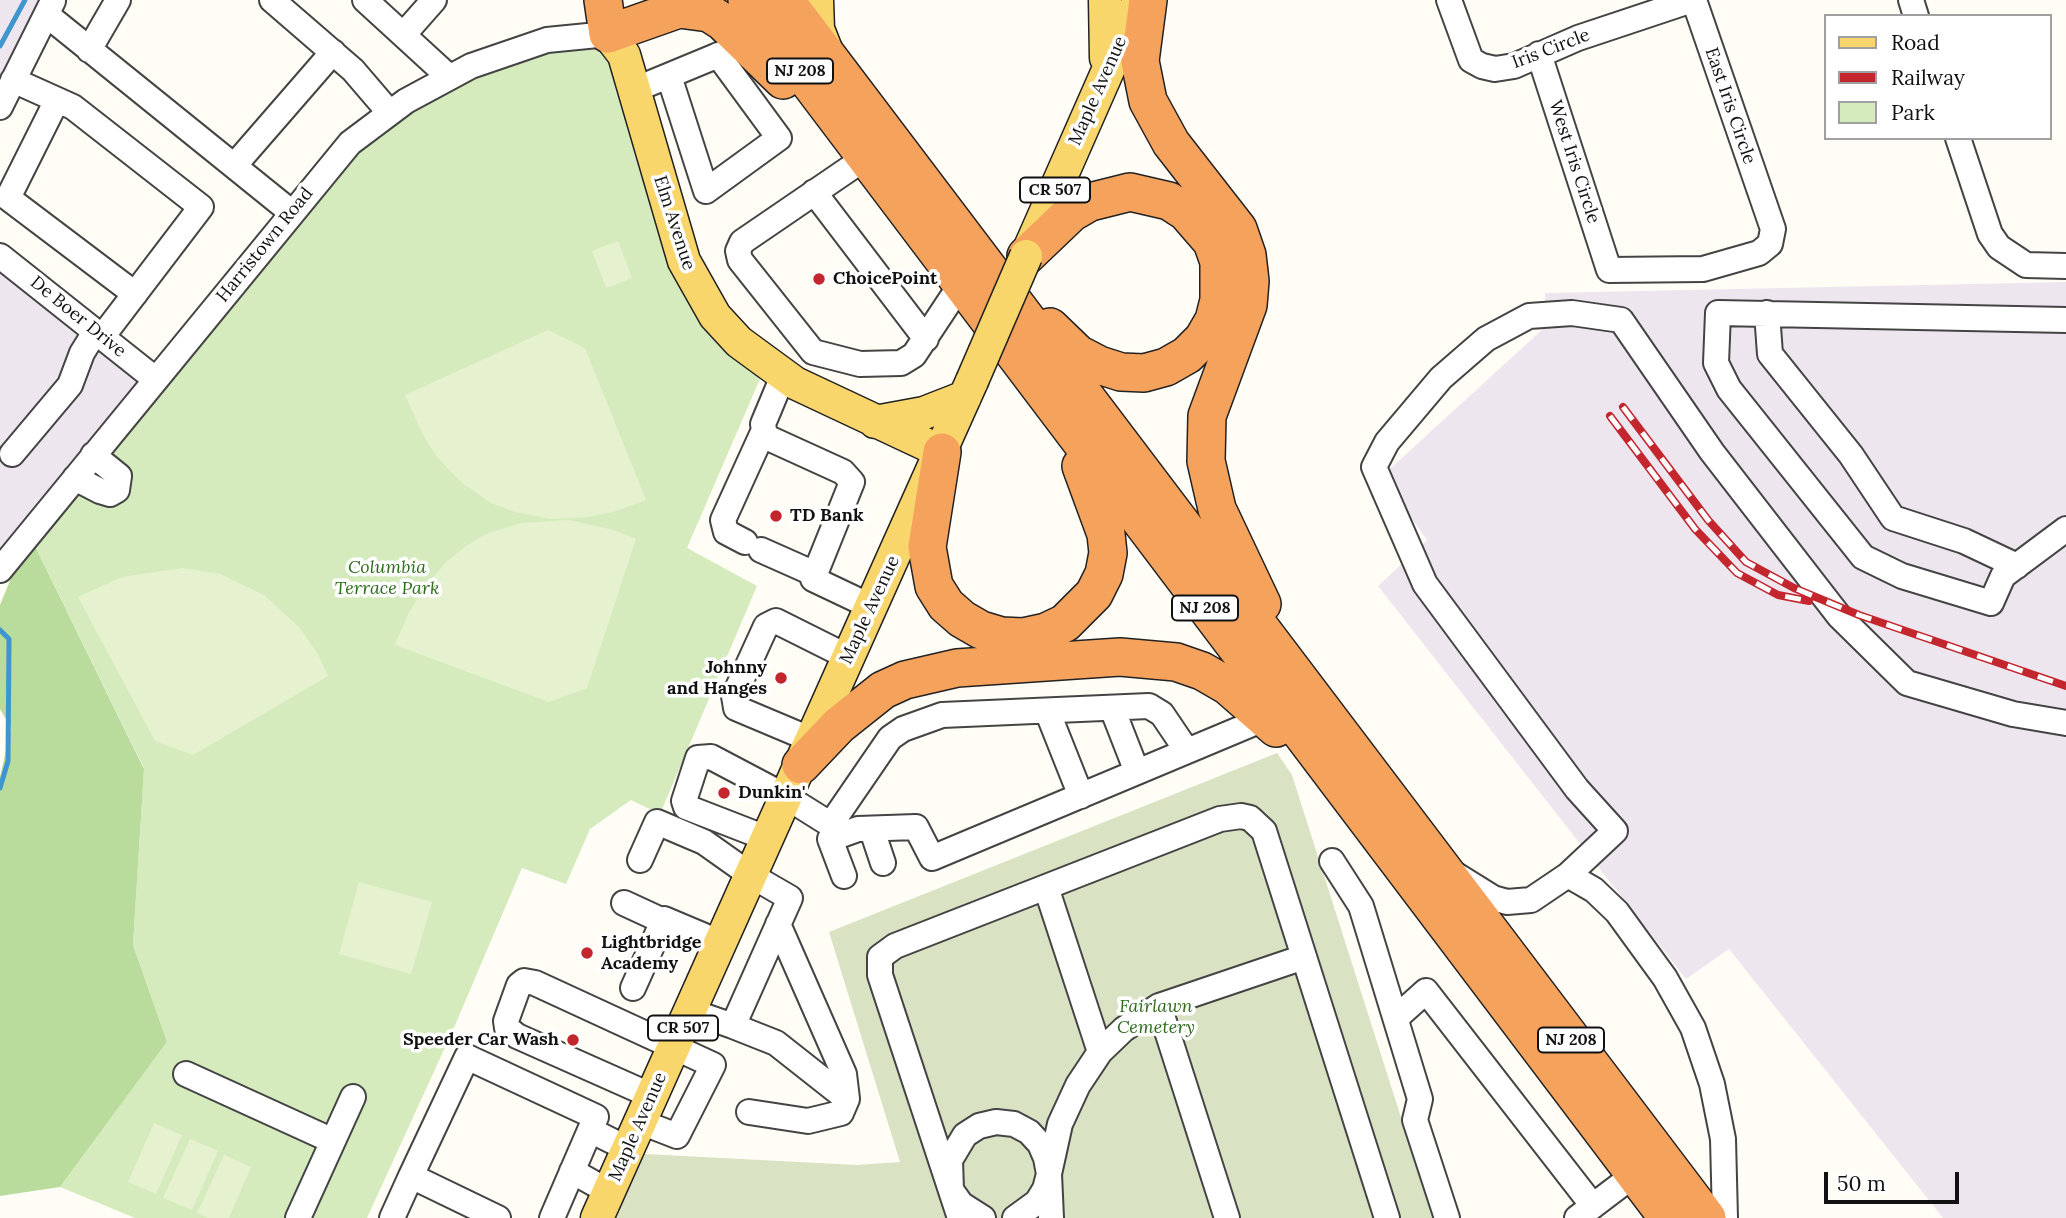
<!DOCTYPE html>
<html>
<head>
<meta charset="utf-8">
<style>
	body { margin:0 }
	#map { position:relative; width:2066px; height:1218px; overflow:hidden; background:#fffdf5; font-family:Lora,serif }
	canvas { display:block }
	.legend { position:absolute; left:1824px; top:14px; width:228px; height:126px; box-sizing:border-box; background:#fff; border:2px solid #a0a0a0; margin:0; padding:9px 12px; list-style:none; font-size:21px; color:#111 }
	.legend li { display:flex; align-items:center; gap:14px; height:35px }
	.legend b { width:35px; border:2px solid #a0a0a0 }
	.scale { position:absolute; left:1824px; top:1172px; width:135px; height:32px; box-sizing:border-box; border:4px solid #111; border-top:0; padding-left:9px; font-size:21px; line-height:24px; white-space:nowrap; color:#111; -webkit-text-stroke:5px #fff; paint-order:stroke }
</style>
</head>
<body>
<div id="map">
<canvas width="2066" height="1218"></canvas>
<ul class="legend">
<li><b style="height:9px;background:#f9d66b"></b>Road</li>
<li><b style="height:9px;background:#c4262e"></b>Railway</li>
<li><b style="height:19px;background:#d5ebbd"></b>Park</li>
</ul>
<div class="scale">50 m</div>
</div>
<script>
const context = document.querySelector('canvas').getContext('2d');
context.lineJoin = 'round';
function fill(path, color) { context.fillStyle = color; context.fill(path, 'evenodd'); }
const poly = rows => new Path2D(rows.map(r => 'M' + r).join(''));
function stroke(path, color, width, dash) { context.strokeStyle = color; context.lineWidth = width; context.lineCap = dash ? 'butt' : 'round'; context.setLineDash(dash || []); context.stroke(path); }
function drawText(font, color, halo, rows, align = 'center') {
  context.font = font + ' Lora,serif'; context.lineWidth = 7; context.setLineDash([]); context.textBaseline = 'middle'; context.strokeStyle = halo; context.fillStyle = color; for (const [text, x, y, turn = 0] of rows) {
    context.save(); context.translate(x, y); context.rotate((+turn || 0) * Math.PI / 180); context.textAlign = isNaN(turn) ? turn : align; if (halo) context.strokeText(text, 0, 0); context.fillText(text, 0, 0); context.restore();
  }
}
const industrial = poly([
	[0,0,54,0,0,107],
	[0,256,155,379,0,570],
	[2066,282,2066,1218,1943,1218,1729,949,1686,979,1378,586,1427,540,1381,477,1545,327,1545,293]
]);
const green = poly([
	[608,34,672,227,766,365,687,548,757,586,660,814,631,800,590,829,566,884,522,868,453,1030,367,1218,135,1218,60,1187,167,1042,133,945,144,768,29,534,325,170,437,82]
]);
const forest = poly([
	[29,534,144,769,133,945,167,1042,60,1187,0,1196,0,777,11,728,0,709,0,605]
]);
const cemetery = poly([
	[1277,753,1292,775,1433,1218,597,1218,626,1153,857,1165,900,1162,829,932]
]);
const pitch = poly([
	[618,241,632,278,606,288,592,251],
	[548,330,585,348,646,500,613,512,587,517,551,519,515,512,491,503,461,482,437,457,424,437,405,395],
	[569,520,614,530,636,539,587,688,549,702,395,645,409,612,423,590,446,562,466,546,486,534,521,523],
	[183,568,220,574,264,595,299,627,318,654,328,676,193,755,155,741,78,597,122,577],
	[359,882,432,902,411,974,339,954],
	[154,1123,182,1135,156,1194,128,1182],
	[190,1139,218,1151,192,1210,163,1198],
	[224,1155,251,1167,229,1218,208,1218,197,1213]
]);
const stream = poly([
	[0,46,25,0],
	[0,630,9,639,8,761,0,788]
]);
const minor = poly([
	[272,0,353,70,389,112],
	[365,0,448,76],
	[1449,0,1471,60,1482,66,1495,69,1514,66,1578,38,1692,0],
	[1911,0,1916,16],
	[47,15,291,212],
	[404,34,434,0],
	[89,50,118,0],
	[1539,54,1609,270,1703,269,1759,253,1770,244,1773,229,1694,0],
	[669,76,706,191,779,138,718,55],
	[13,80,73,107,201,207,102,337],
	[634,90,733,49],
	[57,100,8,198,135,294],
	[0,107,53,1],
	[1958,138,1990,234,1999,247,2026,265,2066,266],
	[865,158,742,242,738,251,740,260,813,352,860,364,901,363,914,355,961,284],
	[234,166,333,52],
	[814,192,926,339],
	[0,256,155,379],
	[1767,313,1770,354,1851,455,1893,518,1964,541,2017,566],
	[2066,320,1718,313,1716,363,1729,389,1863,557,1902,576,1991,603,2003,576,2066,529],
	[764,430,764,436,843,472,852,482,813,579,872,607],
	[12,454,70,385,82,353,95,332],
	[75,478,100,491,110,494,117,490,119,476,93,455],
	[745,542,726,532,723,520,764,430,763,424,783,376],
	[761,550,815,574],
	[0,570,350,143,406,101,471,66,547,40,608,34],
	[1112,708,1137,772],
	[1048,713,1081,796],
	[812,740,736,708,734,696,766,626,776,621,848,657],
	[831,824,890,738,903,729,942,715,1149,706,1162,714,1187,751],
	[872,830,883,863],
	[766,838,686,807,684,801,698,758,711,757,785,796,844,833],
	[640,860,657,822,704,842,752,876,790,898,733,1026,690,1011],
	[1332,861,1361,906,1420,1099,1415,1120,1447,1218],
	[1456,875,1493,898,1507,902,1531,900,1568,875,1615,831,1577,789,1425,584,1374,467,1387,442,1441,378,1486,339,1529,316,1572,313,1621,320,1712,452,1839,616,1907,683,2013,714,2066,723],
	[1568,875,1594,890,1617,912,1665,978,1693,1028,1712,1084,1723,1139,1725,1218],
	[844,876,830,839,858,829,916,827,932,858,1266,718],
	[1046,887,1100,1052],
	[624,903,663,921],
	[633,988,664,919,721,943],
	[1159,1006,1227,1218],
	[1396,1018,1426,991,1593,1206],
	[733,1026,776,1043,847,1099],
	[186,1074,333,1141],
	[749,1112,808,1121,841,1113,847,1099,844,1074,778,924],
	[641,1122,677,1136,713,1065,535,983,524,981,519,985,506,1021,507,1028,517,1036,652,1096],
	[572,1171,609,1192],
	[411,1176,467,1057,596,1117,590,1130],
	[298,1218,353,1097],
	[392,1218,411,1176,498,1218],
	[552,1218,590,1130,628,1149],
	[960,1218,880,975,880,957,895,946,1220,819,1241,816,1250,818,1264,831,1387,1218],
	[983,1218,961,1204,951,1190,950,1160,965,1135,979,1126,996,1122,1014,1124,1029,1132,1040,1144,1046,1158,1049,1174,1045,1189,1037,1202,1015,1218],
	[1051,1218,1049,1174,1060,1124,1078,1085,1100,1052,1124,1029,1159,1006,1304,957],
	[1577,1218,1635,1174]
]);
const major = poly([
	[817,0,818,29,827,52],
	[1105,0,1106,58],
	[608,34,624,55,684,261,715,316,739,342,795,383,942,452],
	[1028,252,1139,0],
	[875,422,924,413,965,397],
	[597,1218,972,381]
]);
const highway = poly([
	[603,0,608,34,679,9,709,13,723,22,783,80],
	[747,0,1668,1218],
	[785,0,1707,1218],
	[1148,0,1140,61,1148,101,1171,143,1238,229,1247,255,1250,281,1248,305,1207,416,1206,461,1217,509,1262,604],
	[1026,256,1071,213,1090,202,1130,192,1169,201,1186,212,1212,242,1219,262,1219,300,1214,320,1203,339,1187,355,1166,367,1144,373,1121,372,1099,365,1078,354,1050,327],
	[942,452,927,547,934,586,946,605,962,619,981,630,1001,636,1023,637,1046,632,1065,623,1094,594,1104,574,1108,553,1106,534,1081,466],
	[801,765,839,725,883,690,905,680,957,668,1120,657,1176,662,1202,671,1228,686,1276,728]
]);
const rail = poly([
	[1623,407,1708,520,1746,562,1794,588,1859,615,2066,686],
	[1610,416,1695,529,1737,573,1778,595,1809,601]
]);
const majorBridge = poly([
	[972,381,1026,256]
]);
const markers = [
	[819,279,7,"#c4262e"],
	[776,516,7,"#c4262e"],
	[781,678,7,"#c4262e"],
	[724,793,7,"#c4262e"],
	[587,953,7,"#c4262e"],
	[573,1040,7,"#c4262e"]
];
const shields = [
	[800,71,66],
	[1055,190,70],
	[1205,608,66],
	[683,1028,70],
	[1571,1040,66]
];
const shieldNames = [
	["NJ 208",800,71],
	["CR 507",1055,190],
	["NJ 208",1205,608],
	["CR 507",683,1028],
	["NJ 208",1571,1040]
];
const streetNames = [
	["Iris Circle",1551,49,-21],
	["Maple Avenue",1098,91,-66],
	["East Iris Circle",1730,106,71],
	["West Iris Circle",1574,162,72],
	["Elm Avenue",674,223,72],
	["Harristown Road",265,245,-51],
	["De Boer Drive",78,317,39],
	["Maple Avenue",870,610,-65],
	["Maple Avenue",638,1127,-66]
];
const poiNames = [
	["ChoicePoint",833,279],
	["TD Bank",790,516],
	["Johnny",767,668,"right"],
	["and Hanges",767,689,"right"],
	["Dunkin'",738,793],
	["Lightbridge",601,943],
	["Academy",601,964],
	["Speeder Car Wash",559,1040,"right"]
];
const parkNames = [
	["Columbia",387,568],
	["Terrace Park",387,589],
	["Fairlawn",1156,1007],
	["Cemetery",1156,1028]
];
fill(industrial, '#eee6ef');
fill(green, '#d5ebbd');
fill(forest, '#b9dc9c');
fill(cemetery, '#d9e3c4');
fill(pitch, '#e6f2cf');
stroke(stream, '#3f96cf', 5);
stroke(minor, '#444', 28);
stroke(major, '#222', 35);
stroke(highway, '#222', 40);
stroke(minor, '#fff', 24);
stroke(major, '#f9d66b', 32);
stroke(highway, '#f5a25d', 37);
stroke(rail, '#c4262e', 8);
stroke(rail, '#fff', 5, [16]);
stroke(majorBridge, '#222', 35, []);
stroke(majorBridge, '#f9d66b', 32);
for (const [x, y, r, color] of markers) { const dot = new Path2D(); dot.arc(x, y, r, 0, 2 * Math.PI); context.fillStyle = color; context.fill(dot); stroke(dot, '#fff', 2.5); }
for (const [x, y, w] of shields) { const box = new Path2D(); box.roundRect(x - w / 2, y - 12.5, w, 25, 5); context.fillStyle = '#fff'; context.fill(box); stroke(box, '#111', 2); }
drawText('bold 16px', '#111', null, shieldNames);
drawText('18px', '#111', '#fff', streetNames);
drawText('bold 18px', '#111', '#fff', poiNames, 'left');
drawText('italic 18px', '#2f6b1f', '#fff', parkNames);
</script>
</body>
</html>
